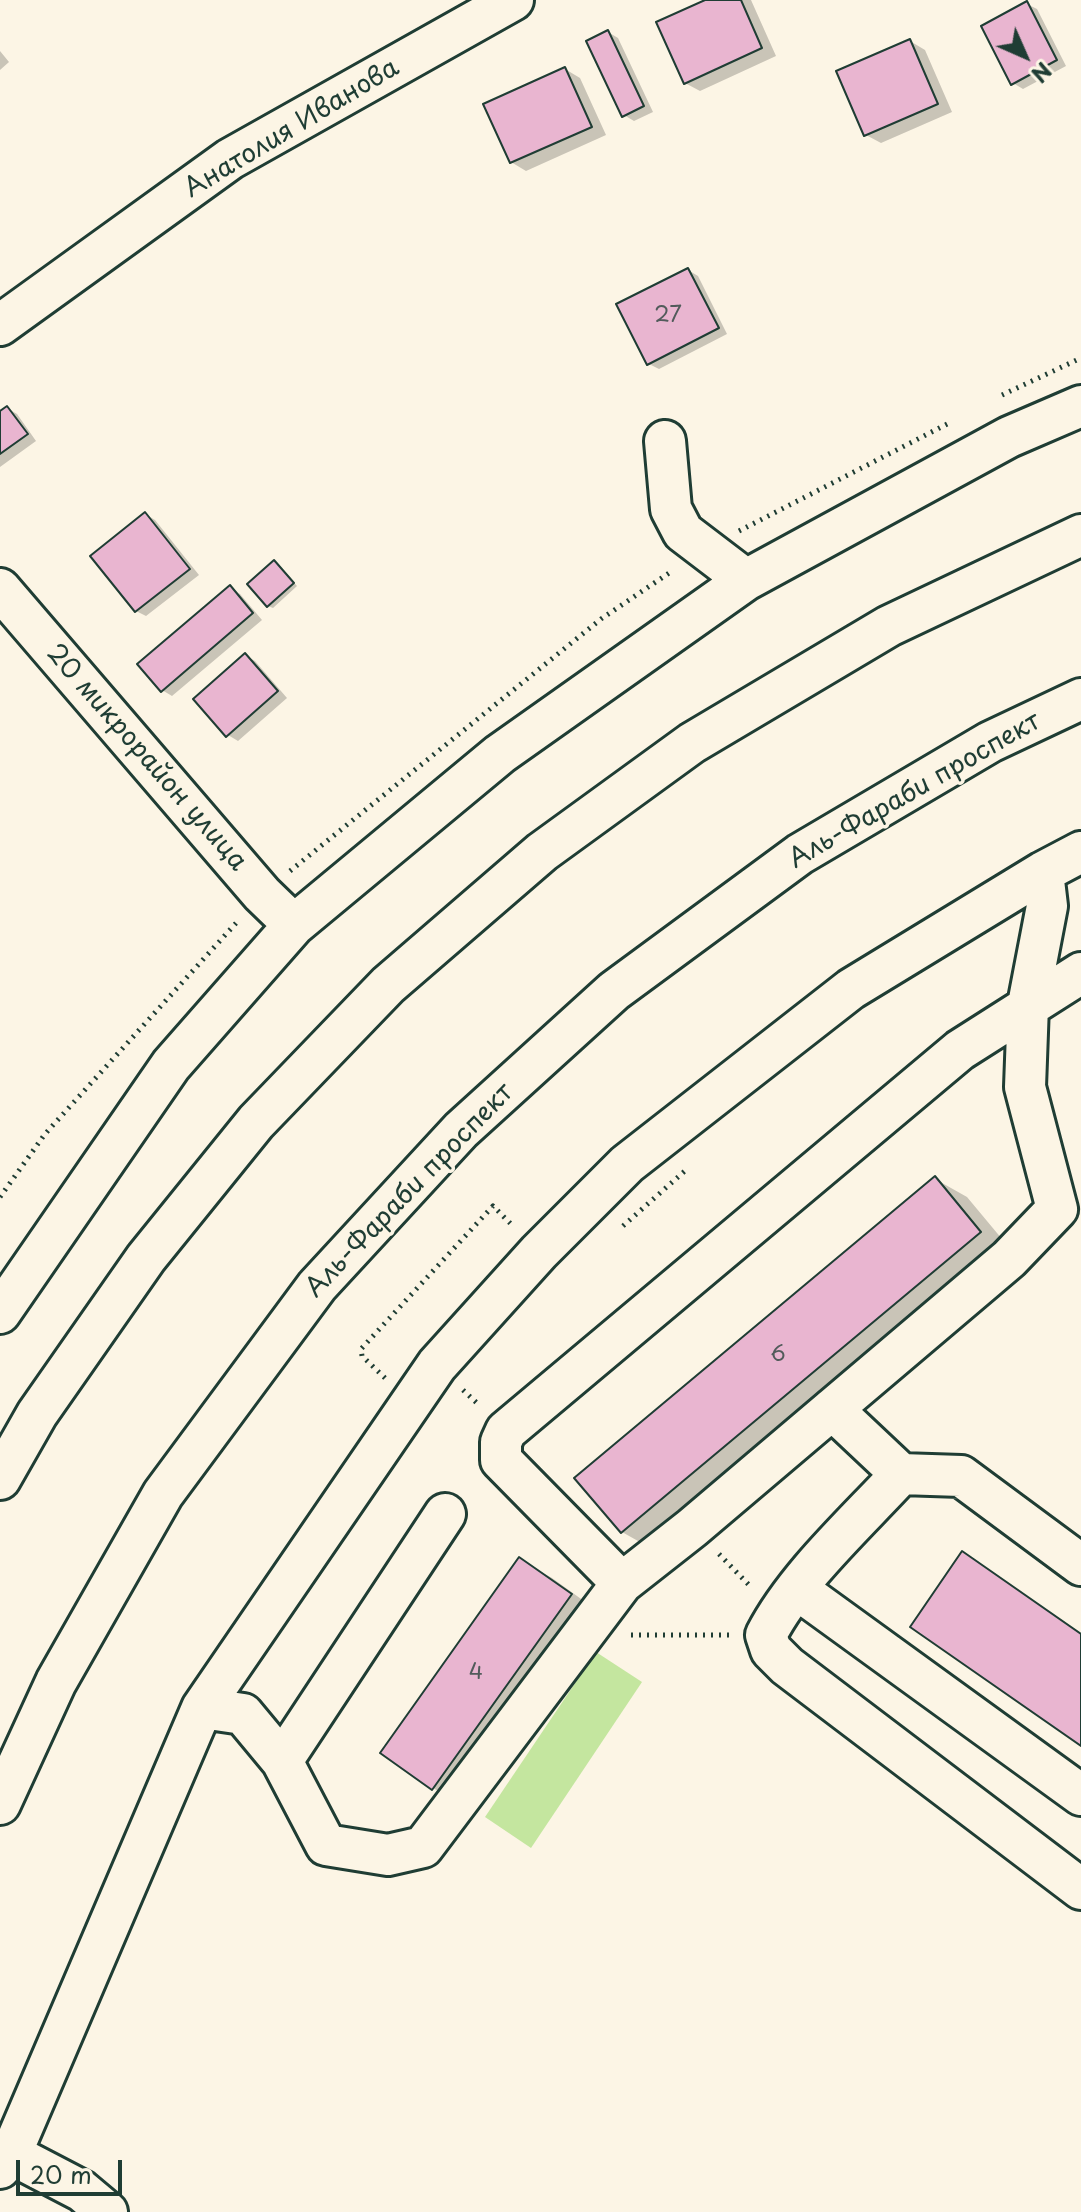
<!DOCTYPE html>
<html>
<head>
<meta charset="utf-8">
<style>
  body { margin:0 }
  #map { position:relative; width:1081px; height:2212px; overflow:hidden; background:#fcf5e5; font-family:"Playpen Sans",sans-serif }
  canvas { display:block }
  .north { position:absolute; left:985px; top:16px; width:80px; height:80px; -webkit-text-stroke:6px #fcf5e5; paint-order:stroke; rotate:135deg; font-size:22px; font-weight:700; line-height:32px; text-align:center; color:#1f3d34 }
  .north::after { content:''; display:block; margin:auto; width:28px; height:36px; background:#1f3d34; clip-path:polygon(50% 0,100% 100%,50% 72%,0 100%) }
  .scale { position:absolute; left:16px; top:2160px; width:106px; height:36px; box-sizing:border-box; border:4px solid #1f3d34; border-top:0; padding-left:10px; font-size:24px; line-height:28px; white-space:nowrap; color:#1f3d34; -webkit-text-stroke:6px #fcf5e5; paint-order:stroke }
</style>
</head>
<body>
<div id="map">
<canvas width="1081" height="2212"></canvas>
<div class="north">N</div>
<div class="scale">20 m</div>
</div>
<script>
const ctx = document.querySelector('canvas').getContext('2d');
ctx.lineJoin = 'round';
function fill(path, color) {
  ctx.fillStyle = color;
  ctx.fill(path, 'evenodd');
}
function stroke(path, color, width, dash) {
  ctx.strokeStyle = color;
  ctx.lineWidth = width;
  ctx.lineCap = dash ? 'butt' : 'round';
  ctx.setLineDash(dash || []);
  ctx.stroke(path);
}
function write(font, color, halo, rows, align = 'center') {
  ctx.font = font + ' "Playpen Sans",sans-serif';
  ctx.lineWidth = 7;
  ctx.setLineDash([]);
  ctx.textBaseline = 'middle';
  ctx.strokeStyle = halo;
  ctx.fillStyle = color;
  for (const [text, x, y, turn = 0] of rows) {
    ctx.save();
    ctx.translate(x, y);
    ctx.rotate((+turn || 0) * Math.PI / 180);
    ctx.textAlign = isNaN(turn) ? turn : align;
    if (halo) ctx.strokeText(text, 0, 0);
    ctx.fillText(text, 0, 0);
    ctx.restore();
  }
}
fill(new Path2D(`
  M596,1652L642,1682L531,1848L485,1817Z`), '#c4e69f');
fill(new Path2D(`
  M710,0H751L776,56L700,91L685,83Z
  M1027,4L1037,9L1066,66L1023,89L1013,83Z
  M608,32L618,38L653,112L634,121L624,115Z
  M910,41L925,50L952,112L881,143L866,135Z
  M0,51L9,62L0,70Z
  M565,69L580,78L606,135L526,171L511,162Z
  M688,270L698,276L727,334L659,369L649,364Z
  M7,408L17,414L36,441L0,467V414Z
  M145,514L155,520L199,575L146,616L136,611Z
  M278,565L297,586L273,608L268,606Z
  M230,588L240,594L262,620L172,696L162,690Z
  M245,655L255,661L287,698L238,741L228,735Z
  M935,1179L967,1197L1012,1251L654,1550L622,1532Z
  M963,1553L1081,1633V1743Z
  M520,1560L552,1578L602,1614L465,1807L433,1788L383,1752Z`), '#0003');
const building = new Path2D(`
  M705,0H741L762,48L684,84L656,22Z
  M1027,1L1057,60L1011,85L981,26Z
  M608,30L644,106L622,117L586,41Z
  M910,39L938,104L864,136L836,71Z
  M565,67L592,127L510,163L483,104Z
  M688,268L719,328L647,365L616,304Z
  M7,406L28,434L0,454V411Z
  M145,512L190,569L135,612L90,556Z
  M274,560L294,583L267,607L247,584Z
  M230,585L253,613L161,692L137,664Z
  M245,653L278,691L226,737L193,699Z
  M935,1176L981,1232L621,1533L574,1478Z
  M962,1551L1081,1634V1746L910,1627Z
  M519,1557L572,1594L432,1790L380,1753Z`);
fill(building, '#e9b5d0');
stroke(building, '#1f3d34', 2);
const minor = new Path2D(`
  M0,325L230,159L513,0
  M665,441L671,509L683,532L746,580
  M0,589L262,894L294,925
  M0,1313L171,1065L294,925L500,754L746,580L1009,437L1081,406
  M832,1409L901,1474
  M0,1479L37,1414L146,1258L256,1122L388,985L542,852L692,743L889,626L1081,535
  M1081,1565L961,1476L901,1474C856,1523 796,1577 766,1635L771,1650L787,1666L1081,1889
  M622,1583L501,1460V1442L506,1431L960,1050L1081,973
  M797,1589L1081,1795
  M202,1708L243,1714L282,1761L326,1845L388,1855L423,1847L622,1583L692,1528L1009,1259L1057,1209L1025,1087L1028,1005L1047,906L1043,872
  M282,1761L445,1514
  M0,1804L56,1682L163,1494L317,1286L461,1130L614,991L800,854L990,742L1081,699
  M11,2154L82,2191L107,2212
  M0,2168L11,2154L202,1708L437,1365L539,1252L627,1164L851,989L1043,872L1081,852`);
stroke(minor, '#1f3d34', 46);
stroke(new Path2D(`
  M1002,395L1081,358
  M739,531L951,422
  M290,871L601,619L672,571
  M0,1197L45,1134L237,922
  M623,1226L687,1169
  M385,1378L362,1356L361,1349L493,1206L513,1226
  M463,1390L479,1405
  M719,1554L751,1587
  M631,1635H729`), '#1f3d34', 5, [2, 6]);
stroke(minor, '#fcf5e5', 40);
write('22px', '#525b5b', null, [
  ["27",668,316],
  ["6",778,1355],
  ["4",476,1673]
]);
write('26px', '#1f3d34', '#fcf5e5', [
  ["Анатолия Иванова",292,129,-31],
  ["20 микрорайон улица",146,758,49],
  ["Аль-Фараби проспект",915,791,-30],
  ["Аль-Фараби проспект",410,1191,-46]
]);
</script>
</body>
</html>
